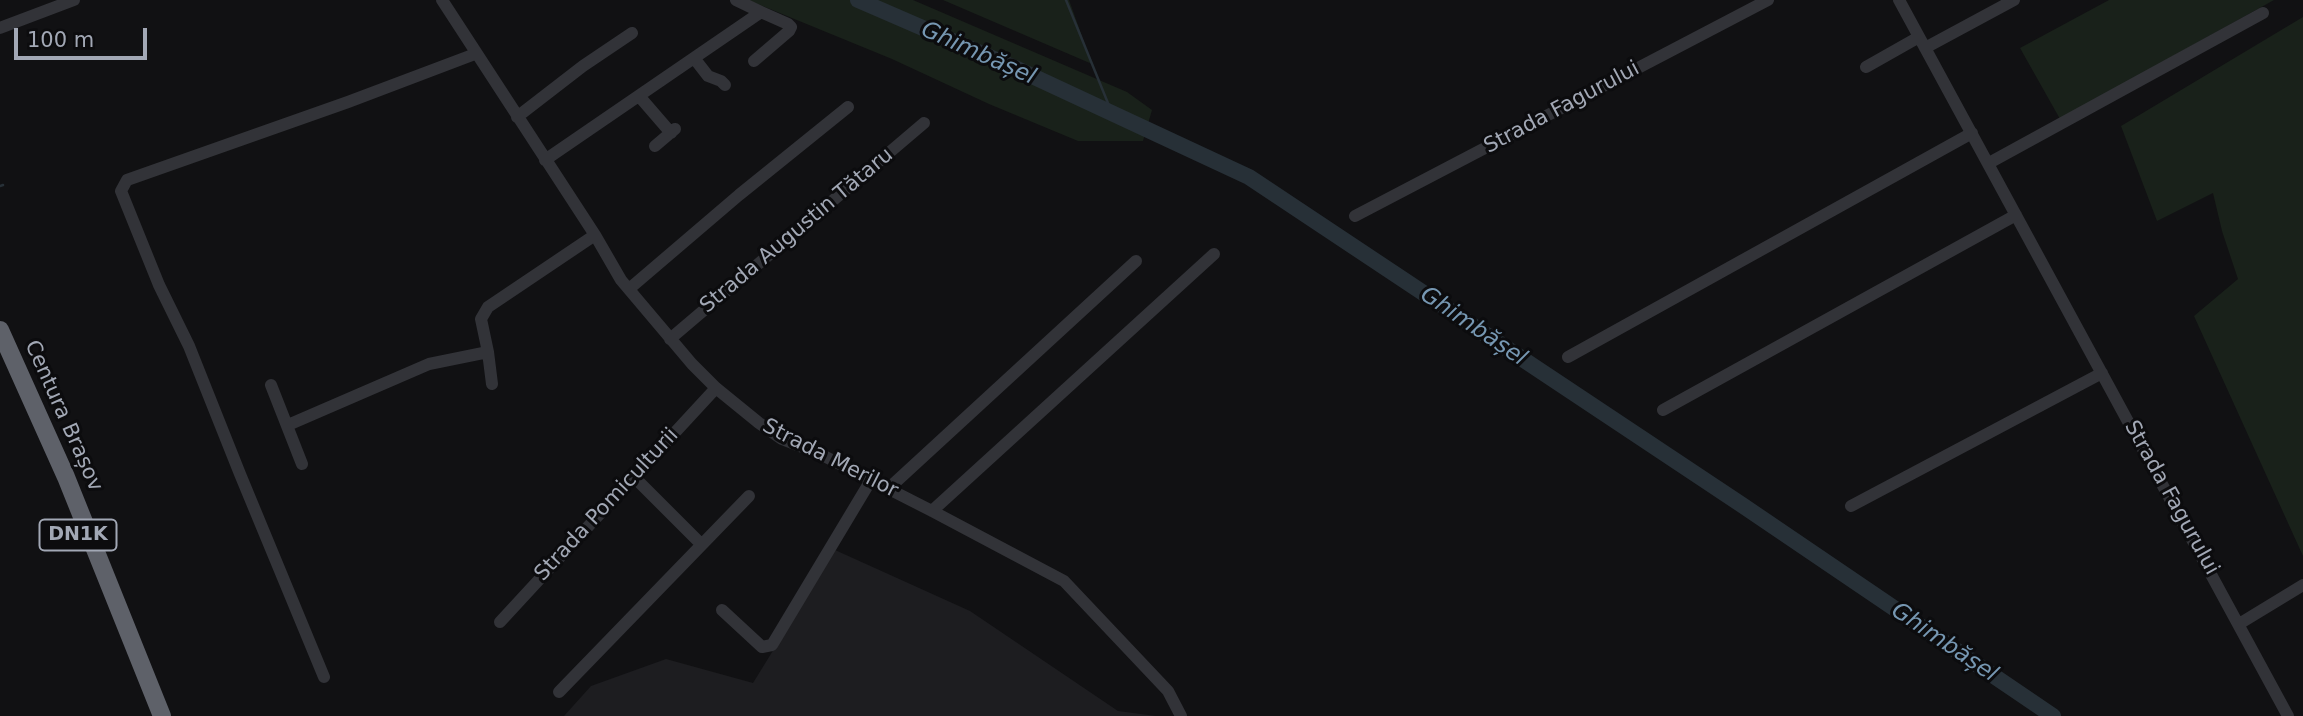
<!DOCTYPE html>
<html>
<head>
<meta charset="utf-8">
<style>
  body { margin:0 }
  #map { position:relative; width:2303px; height:716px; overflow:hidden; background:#111113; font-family:"DejaVu Sans",sans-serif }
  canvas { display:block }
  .scale { position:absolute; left:14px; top:28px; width:133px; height:32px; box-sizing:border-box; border:4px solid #a2a8b5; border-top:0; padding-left:9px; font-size:21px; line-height:24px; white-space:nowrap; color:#a2a8b5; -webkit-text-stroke:5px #0c0c0e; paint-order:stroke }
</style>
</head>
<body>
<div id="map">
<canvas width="2303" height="716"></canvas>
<div class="scale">100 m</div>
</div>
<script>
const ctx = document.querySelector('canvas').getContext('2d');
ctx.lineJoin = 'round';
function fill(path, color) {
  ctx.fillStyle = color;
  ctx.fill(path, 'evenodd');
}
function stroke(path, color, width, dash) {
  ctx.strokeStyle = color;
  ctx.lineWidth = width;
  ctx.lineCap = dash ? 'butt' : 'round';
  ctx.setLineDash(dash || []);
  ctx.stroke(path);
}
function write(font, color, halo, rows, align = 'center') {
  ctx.font = font + ' "DejaVu Sans",sans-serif';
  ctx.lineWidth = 6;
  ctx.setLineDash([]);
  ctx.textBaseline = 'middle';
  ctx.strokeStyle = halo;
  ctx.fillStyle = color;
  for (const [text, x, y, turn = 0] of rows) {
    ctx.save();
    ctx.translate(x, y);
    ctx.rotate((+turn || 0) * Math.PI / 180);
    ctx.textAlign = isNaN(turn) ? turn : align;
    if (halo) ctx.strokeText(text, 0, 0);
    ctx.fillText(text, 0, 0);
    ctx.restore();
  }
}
fill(new Path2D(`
  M835,550L970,611L1118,711L1156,716H564L591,686L666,659L753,683Z`), '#1d1d20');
fill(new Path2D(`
  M748,0H913L1127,92L1152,110L1143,141H1078L989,104L892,59Z
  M943,0H1069L1092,64L950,3Z
  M2109,0H2274L2060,119L2020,48Z
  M2303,17V556L2194,316L2238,279L2222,231L2213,193L2157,221L2121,126Z`), '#19211a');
stroke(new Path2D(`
  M1066,0L1112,113
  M0,186L3,185`), '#273037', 2.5);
stroke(new Path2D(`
  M858,0L1015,68L1249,177L1742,505L2053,716`), '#273037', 16);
stroke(new Path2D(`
  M442,0L595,235L621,280L692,364L716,388L759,423L782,439L822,455L932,511L1064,581L1168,691L1181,716
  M736,0L761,12
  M1899,0L2288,716
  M0,28L74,0
  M1925,48L2014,0
  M694,58L708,76L721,81L725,85
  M1866,67L1919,37
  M639,96L671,133
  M517,117L583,66L632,33
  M655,146L675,129
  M545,160L761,12L788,24L791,27L789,31L754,61
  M1989,163L2263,13
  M1355,216L1768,0
  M629,289L739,195L848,107
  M670,339L924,123
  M488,352L492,384
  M1568,357L1972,133
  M271,385L302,464
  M1663,410L2016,215
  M288,425L429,364L488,352L481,319L488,307L595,235
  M633,476L701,544
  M888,489L1136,261
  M1851,506L2102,373
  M932,511L1214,254
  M722,610L762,647L772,645L871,480
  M500,622L716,388
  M2239,624L2303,585
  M324,677L240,474L189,346L159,285L121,191L127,180L348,102L475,54
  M559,692L749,496`), '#323338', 12);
stroke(new Path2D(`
  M0,330L66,477L162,716`), '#5e6169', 18);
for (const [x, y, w] of [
  [78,535,77]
]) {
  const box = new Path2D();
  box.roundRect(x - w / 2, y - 15.5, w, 31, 5);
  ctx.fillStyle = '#0c0c0e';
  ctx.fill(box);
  stroke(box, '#a2a8b5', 2);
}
write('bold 19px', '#a2a8b5', null, [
  ["DN1K",78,535]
]);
write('21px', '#a2a8b5', '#0c0c0e', [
  ["Strada Fagurului",1562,108,-28],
  ["Strada Augustin Tătaru",797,231,-40],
  ["Centura Brașov",63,416,66],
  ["Strada Merilor",830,459,27],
  ["Strada Fagurului",2171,498,61],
  ["Strada Pomiculturii",607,505,-47]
]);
write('italic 23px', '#7697b2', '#0c0c0e', [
  ["Ghimbășel",978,54,24],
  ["Ghimbășel",1473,327,34],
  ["Ghimbășel",1944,643,34]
]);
</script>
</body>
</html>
